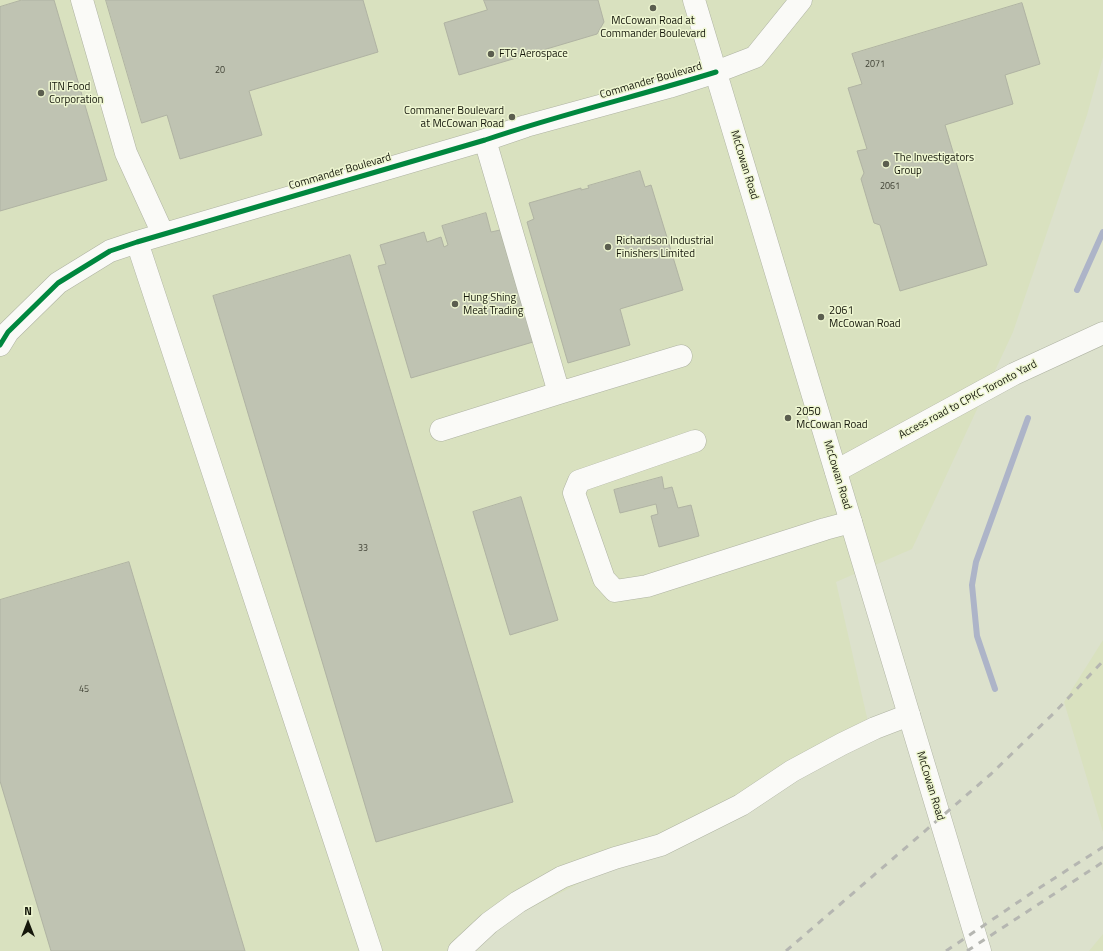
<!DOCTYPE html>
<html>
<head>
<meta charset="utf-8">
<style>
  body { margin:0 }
  #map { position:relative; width:1103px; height:951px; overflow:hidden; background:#dce1cc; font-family:"Titillium Web",sans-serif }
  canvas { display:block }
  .north { position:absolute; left:8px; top:903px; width:40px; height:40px; -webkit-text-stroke:3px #eef6d1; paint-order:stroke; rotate:0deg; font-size:11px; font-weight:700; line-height:16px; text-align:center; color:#15170b }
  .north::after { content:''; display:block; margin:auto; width:14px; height:18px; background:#15170b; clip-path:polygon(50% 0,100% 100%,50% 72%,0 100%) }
</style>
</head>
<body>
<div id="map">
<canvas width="1103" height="951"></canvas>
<div class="north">N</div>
</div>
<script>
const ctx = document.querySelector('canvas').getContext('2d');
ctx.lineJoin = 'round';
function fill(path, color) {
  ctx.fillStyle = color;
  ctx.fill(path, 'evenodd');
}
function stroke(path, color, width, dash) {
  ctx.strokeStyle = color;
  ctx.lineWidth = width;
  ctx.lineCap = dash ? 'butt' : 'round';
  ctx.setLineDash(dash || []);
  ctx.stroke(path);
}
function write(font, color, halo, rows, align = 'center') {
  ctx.font = font + ' "Titillium Web",sans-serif';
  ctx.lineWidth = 3;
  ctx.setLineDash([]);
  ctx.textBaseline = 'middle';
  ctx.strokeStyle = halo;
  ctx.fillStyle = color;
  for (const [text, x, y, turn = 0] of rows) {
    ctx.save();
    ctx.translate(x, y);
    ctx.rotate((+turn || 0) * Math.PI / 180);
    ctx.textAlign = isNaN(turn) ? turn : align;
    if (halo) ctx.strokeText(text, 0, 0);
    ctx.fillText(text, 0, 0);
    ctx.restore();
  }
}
fill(new Path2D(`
  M0,0H1103V57L1087,115L1013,332L912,549L836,582L871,735L446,951H0Z
  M1103,640V832L1064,702Z
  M1103,934V951H1089Z`), '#d9e1bf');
stroke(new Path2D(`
  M1077,290L1103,232
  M995,689L977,636L972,585L976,562L1028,418`), '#adb4c8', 6);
const building = new Path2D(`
  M22,0H54L107,180L0,211V7Z
  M106,0H363L378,52L249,91L262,135L180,159L167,115L142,123Z
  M484,0H598L604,22L597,34L459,75L444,23L487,10Z
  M1022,3L1040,64L1005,75L1013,104L945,125L987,265L900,291L880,225L874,223L861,179L864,173L857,151L867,149L848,88L862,84L852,54Z
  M640,171L645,187L651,185L683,290L620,309L630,345L568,363L527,222L534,219L529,203L581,188V190L589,188L588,186Z
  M486,213L491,232L500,230L533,342L411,378L378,266L386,264L380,245L424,232L427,242L441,237L444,247L448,245L442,226Z
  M350,255L513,802L376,842L213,296Z
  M662,477L664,489L672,487L678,508L691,505L699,536L659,547L651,516L658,514L656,504L620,513L614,490Z
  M521,497L558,620L510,635L473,512Z
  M129,562L245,951H51L0,781V600Z`);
fill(building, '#bfc3b2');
stroke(building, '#b0b3a3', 1);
const minor = new Path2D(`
  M82,0L126,153L163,234
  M485,140L559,393
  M137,242L371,951
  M0,345L8,332L58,283L110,251L137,242L485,140L526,126L669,87L716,72L755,57L801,0
  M441,430L559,393L681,356
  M695,441L579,481L574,493L604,579L615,591L647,586L825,529L851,522
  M836,471L1014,374L1103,333
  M459,951L489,923L518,902L562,877L615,858L661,845L741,805L792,771L842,744L875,728L909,715`);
const major = new Path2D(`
  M694,0L980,951`);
stroke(minor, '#afb3a3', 23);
stroke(major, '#afb3a3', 23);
stroke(minor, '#fafaf7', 22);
stroke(major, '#fafaf7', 22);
stroke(new Path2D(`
  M786,951L991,774L1055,712L1103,661
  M946,951L1033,892L1103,847
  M967,951L1103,862`), '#b5b6b1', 3, [7, 7]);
stroke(new Path2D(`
  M0,345L8,332L58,283L110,251L137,242L485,140C561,114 639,96 716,72`), '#00873e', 5);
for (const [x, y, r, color] of [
  [653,8,4,"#5b5e4f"],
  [491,54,4,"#5b5e4f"],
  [41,93,4,"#5b5e4f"],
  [512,117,4,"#5b5e4f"],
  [886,164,4,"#5b5e4f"],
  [608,247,4,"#5b5e4f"],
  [455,304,4,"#5b5e4f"],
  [821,317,4,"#5b5e4f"],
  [788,418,4,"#5b5e4f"]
]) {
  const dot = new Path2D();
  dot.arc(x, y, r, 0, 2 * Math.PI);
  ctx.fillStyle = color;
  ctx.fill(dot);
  stroke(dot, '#eef6d1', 1.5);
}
write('9px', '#404235', null, [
  ["2071",875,65],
  ["20",220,71],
  ["2061",890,187],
  ["33",363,549],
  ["45",84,690]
]);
write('11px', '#15170b', '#eef6d1', [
  ["McCowan Road at",653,21,"center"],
  ["Commander Boulevard",653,34,"center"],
  ["FTG Aerospace",499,54],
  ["ITN Food",49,87],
  ["Corporation",49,100],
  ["Commaner Boulevard",504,111,"right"],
  ["at McCowan Road",504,124,"right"],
  ["The Investigators",894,158],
  ["Group",894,171],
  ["Richardson Industrial",616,241],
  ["Finishers Limited",616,254],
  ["Hung Shing",463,298],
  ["Meat Trading",463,311],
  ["2061",829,311],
  ["McCowan Road",829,324],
  ["2050",796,412],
  ["McCowan Road",796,425]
], 'left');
write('11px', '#15170b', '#eef6d1', [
  ["Commander Boulevard",651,81,-16],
  ["McCowan Road",744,165,73],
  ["Commander Boulevard",340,172,-16],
  ["Access road to CPKC Toronto Yard",968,400,-28],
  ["McCowan Road",837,475,73],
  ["McCowan Road",930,786,73]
]);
</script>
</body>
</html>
